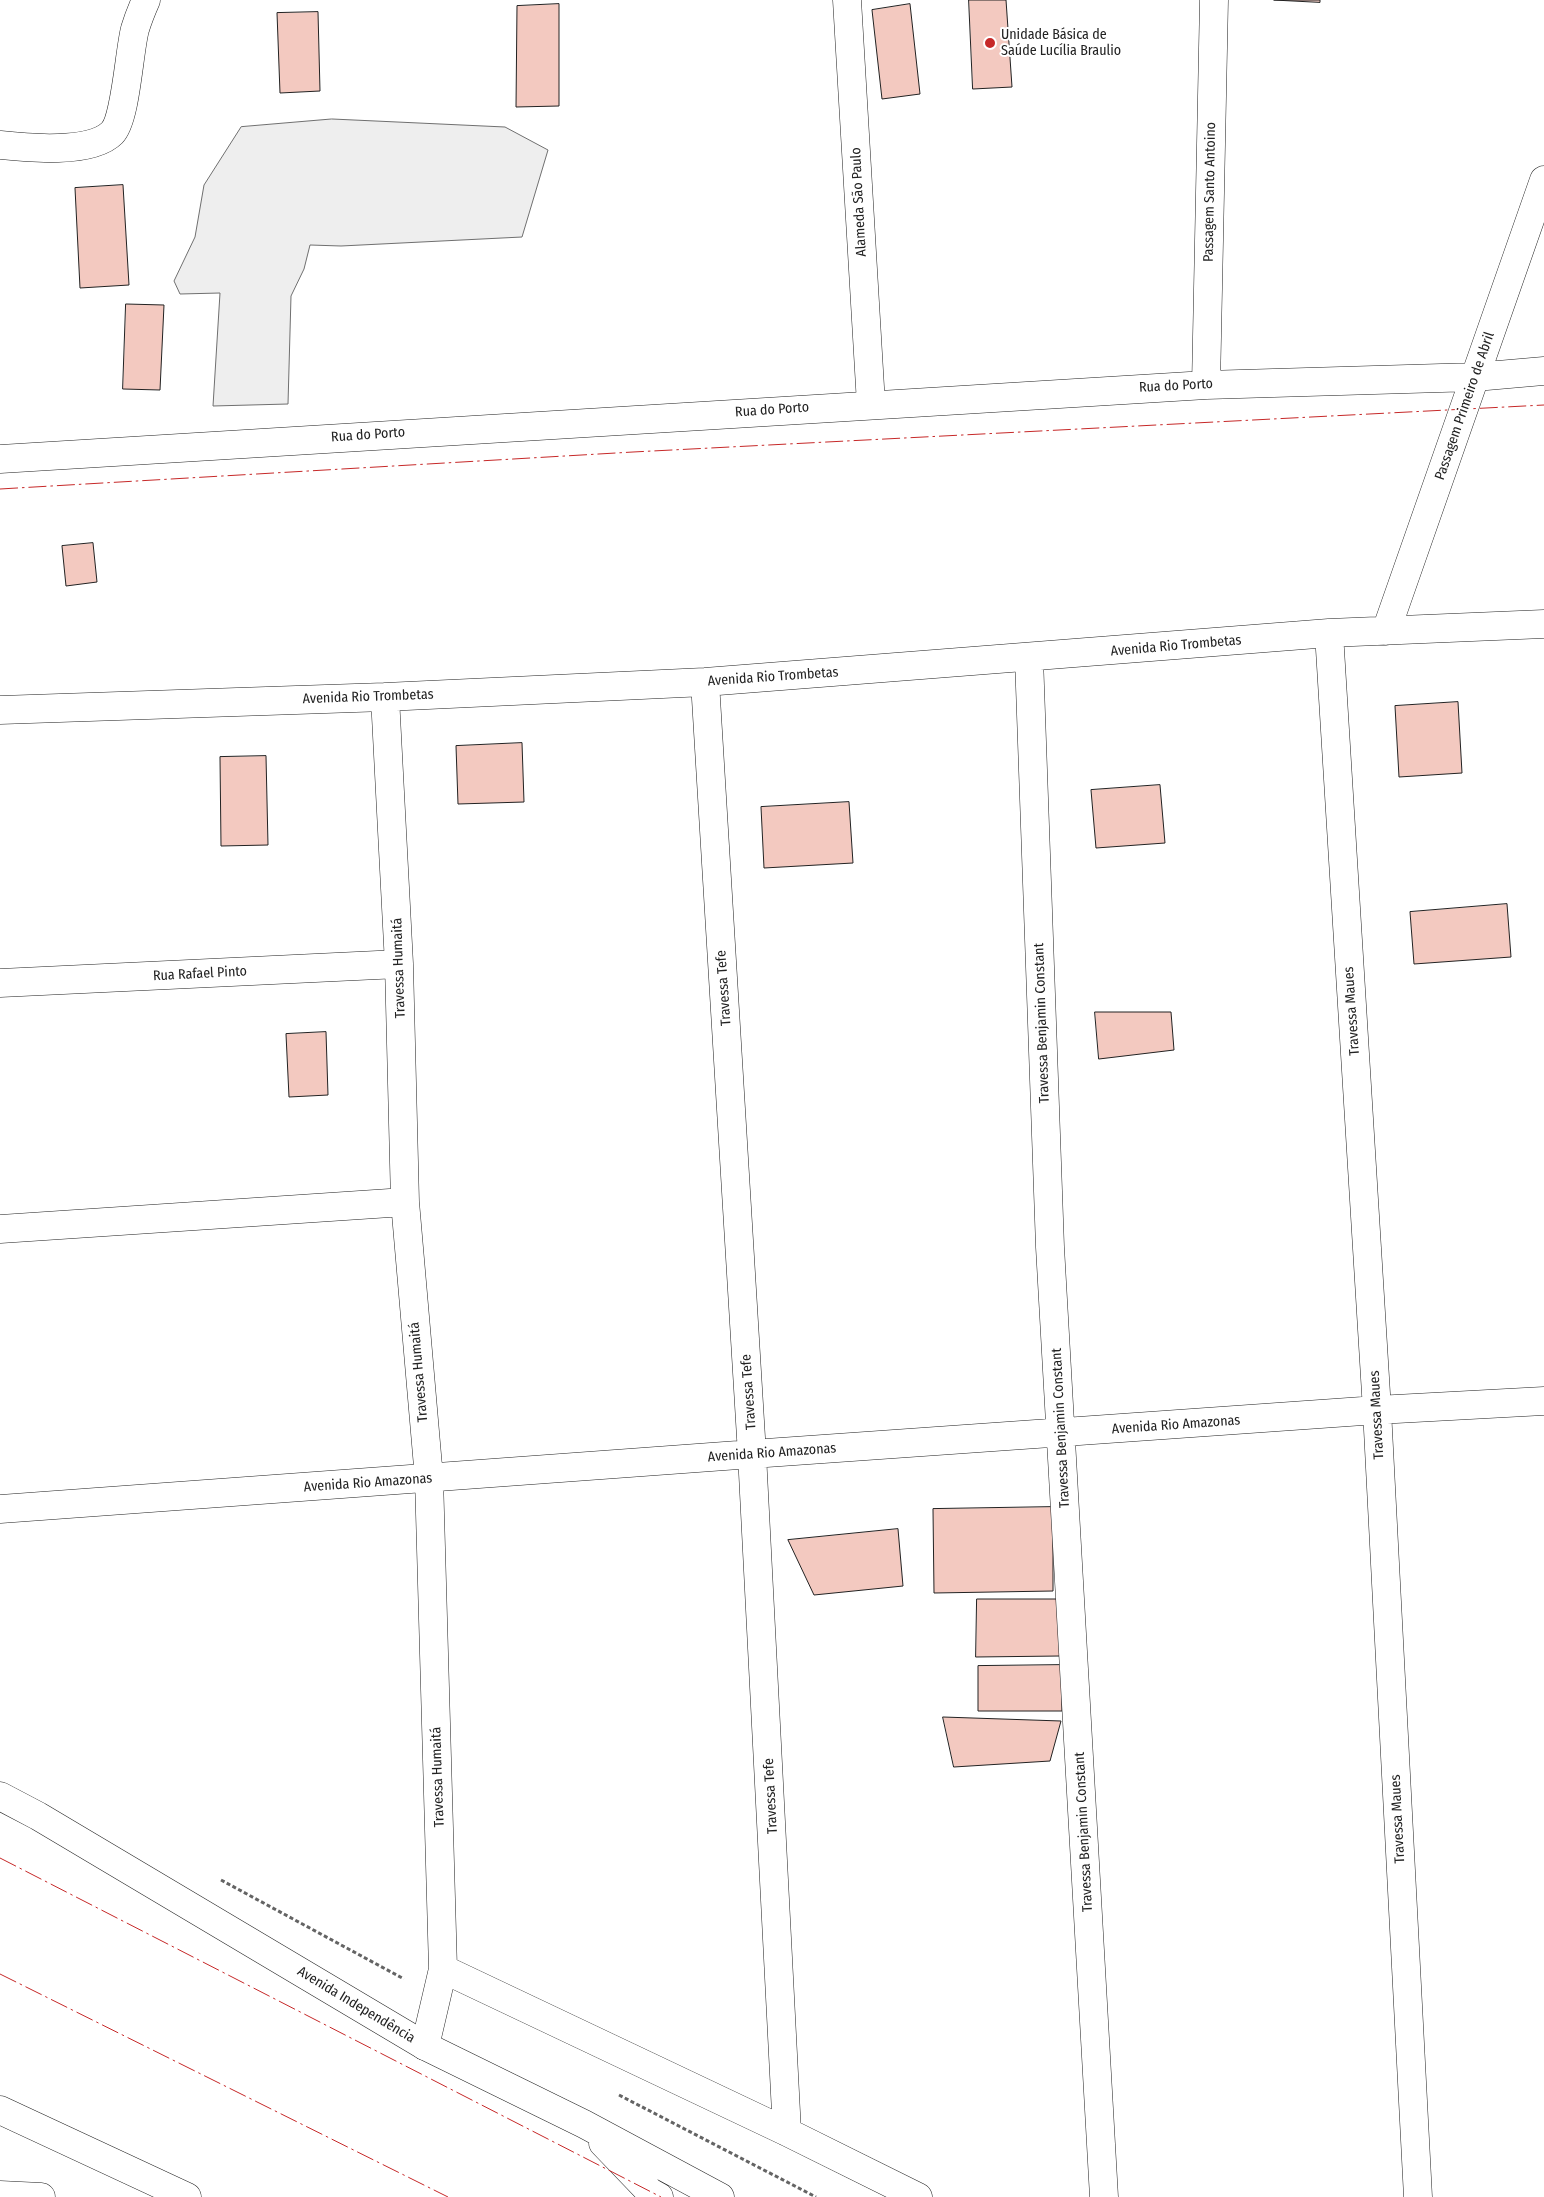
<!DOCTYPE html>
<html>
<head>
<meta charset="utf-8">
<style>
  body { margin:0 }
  canvas { display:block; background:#fff }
</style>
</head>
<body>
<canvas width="1544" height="2197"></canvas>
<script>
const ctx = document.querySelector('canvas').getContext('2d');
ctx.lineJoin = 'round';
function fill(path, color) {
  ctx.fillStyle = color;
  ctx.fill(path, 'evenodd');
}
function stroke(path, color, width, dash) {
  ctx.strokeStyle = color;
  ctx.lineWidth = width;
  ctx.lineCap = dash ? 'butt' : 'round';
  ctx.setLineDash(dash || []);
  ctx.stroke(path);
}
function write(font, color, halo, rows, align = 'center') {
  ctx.font = font + ' "Fira Sans Condensed",sans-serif';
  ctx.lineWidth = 4;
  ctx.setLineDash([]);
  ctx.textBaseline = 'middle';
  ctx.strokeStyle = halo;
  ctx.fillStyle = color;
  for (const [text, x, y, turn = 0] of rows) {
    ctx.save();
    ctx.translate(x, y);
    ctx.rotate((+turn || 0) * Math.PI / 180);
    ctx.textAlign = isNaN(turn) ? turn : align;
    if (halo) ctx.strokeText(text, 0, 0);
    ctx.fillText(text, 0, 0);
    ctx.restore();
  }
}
const green = new Path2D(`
  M332,119L505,127L548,150L522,237L341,246L310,245L304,269L291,296L288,404L213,406L220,293L180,294L174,281L195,237L204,185L241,127Z`);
fill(green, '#eee');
stroke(green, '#6f6f6f', 1);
const building = new Path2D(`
  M969,0H1006L1012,87L973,89Z
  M1274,0H1320V2Z
  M559,4V106L516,107L517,6Z
  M910,4L920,94L882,99L872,10Z
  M318,12L320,91L280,93L277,13Z
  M123,185L129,285L80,288L75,188Z
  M126,304L164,305L160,390L123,389Z
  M93,543L97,582L66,586L62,546Z
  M1458,702L1462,773L1399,777L1395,706Z
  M522,743L524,802L458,804L456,746Z
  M266,756L268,845L221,846L220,757Z
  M1160,785L1165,843L1096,848L1091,790Z
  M849,802L853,863L764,868L761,807Z
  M1507,904L1511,957L1414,964L1410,912Z
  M1095,1012H1171L1174,1050L1099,1059Z
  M326,1032L328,1095L289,1097L286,1034Z
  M1053,1507V1591L934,1593L933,1509Z
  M898,1529L903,1586L814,1595L788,1540Z
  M977,1599H1060V1656L976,1657Z
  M1062,1665V1711H978V1666Z
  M943,1717L1061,1721L1050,1761L954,1767Z`);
fill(building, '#f3c9c0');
stroke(building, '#222', 1);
const minor = new Path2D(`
  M847,0L871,404
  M0,145C27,148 91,154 112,133C126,119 129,51 135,29C138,19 142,9 146,0
  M1206,385L1214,0
  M0,459L1206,385L1475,377L1544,371
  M1386,631L1544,180
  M1329,633L1377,1410L1418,2197
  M1029,658L1050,1247L1104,2197
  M705,682L752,1454L787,2132
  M385,697L399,964L405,1202L429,1478L443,1969L425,2046
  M0,710L385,697L705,682L1329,633L1544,624
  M0,983L399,964
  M0,1229L405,1202
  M0,1509L752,1454L1377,1410L1544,1401
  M443,1969L787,2132L918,2197`);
const tertiary = new Path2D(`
  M0,2195L41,2197`);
const primary = new Path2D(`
  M0,1796L38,1816L425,2046L584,2124L720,2197
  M0,2110L187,2197
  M603,2143L650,2192L659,2197`);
stroke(minor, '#222', 29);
stroke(tertiary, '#222', 29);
stroke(primary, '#222', 29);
stroke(new Path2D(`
  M221,1880L404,1979
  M619,2095L816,2197`), '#646464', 3, [4, 2.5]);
stroke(minor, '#fff', 28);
stroke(tertiary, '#fff', 28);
stroke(primary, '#fff', 28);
stroke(new Path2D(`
  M0,489L633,452L1544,405
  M0,1858L661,2197
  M0,1974L448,2197`), '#c62828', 1, [18, 4, 2.5, 4]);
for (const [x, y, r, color] of [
  [990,43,6,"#c62828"]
]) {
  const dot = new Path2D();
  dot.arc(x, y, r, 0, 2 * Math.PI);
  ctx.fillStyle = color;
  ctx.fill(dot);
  stroke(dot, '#fff', 2);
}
write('14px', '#222', '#fff', [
  ["Unidade Básica de",1001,35],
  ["Saúde Lucília Braulio",1001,51]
], 'left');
write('14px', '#222', '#fff', [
  ["Passagem Santo Antoino",1210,192,-89],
  ["Alameda São Paulo",859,202,-93],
  ["Rua do Porto",1176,386,-3],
  ["Passagem Primeiro de Abril",1465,406,-71],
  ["Rua do Porto",772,410,-4],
  ["Rua do Porto",368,435,-4],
  ["Avenida Rio Trombetas",1176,646,-5],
  ["Avenida Rio Trombetas",773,677,-4],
  ["Avenida Rio Trombetas",368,697,-2],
  ["Travessa Humaitá",399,968,-92],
  ["Rua Rafael Pinto",200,974,-3],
  ["Travessa Tefe",724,988,-94],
  ["Travessa Maues",1352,1011,-94],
  ["Travessa Benjamin Constant",1042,1023,-92],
  ["Travessa Humaitá",419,1372,-95],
  ["Travessa Tefe",749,1392,-94],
  ["Travessa Maues",1377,1415,-93],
  ["Avenida Rio Amazonas",1176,1425,-4],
  ["Travessa Benjamin Constant",1061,1428,-93],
  ["Avenida Rio Amazonas",772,1453,-4],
  ["Avenida Rio Amazonas",368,1483,-4],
  ["Travessa Humaitá",438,1777,-92],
  ["Travessa Tefe",771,1796,-93],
  ["Travessa Maues",1398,1819,-93],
  ["Travessa Benjamin Constant",1084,1832,-93],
  ["Avenida Independência",356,2005,31]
]);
</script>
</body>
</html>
